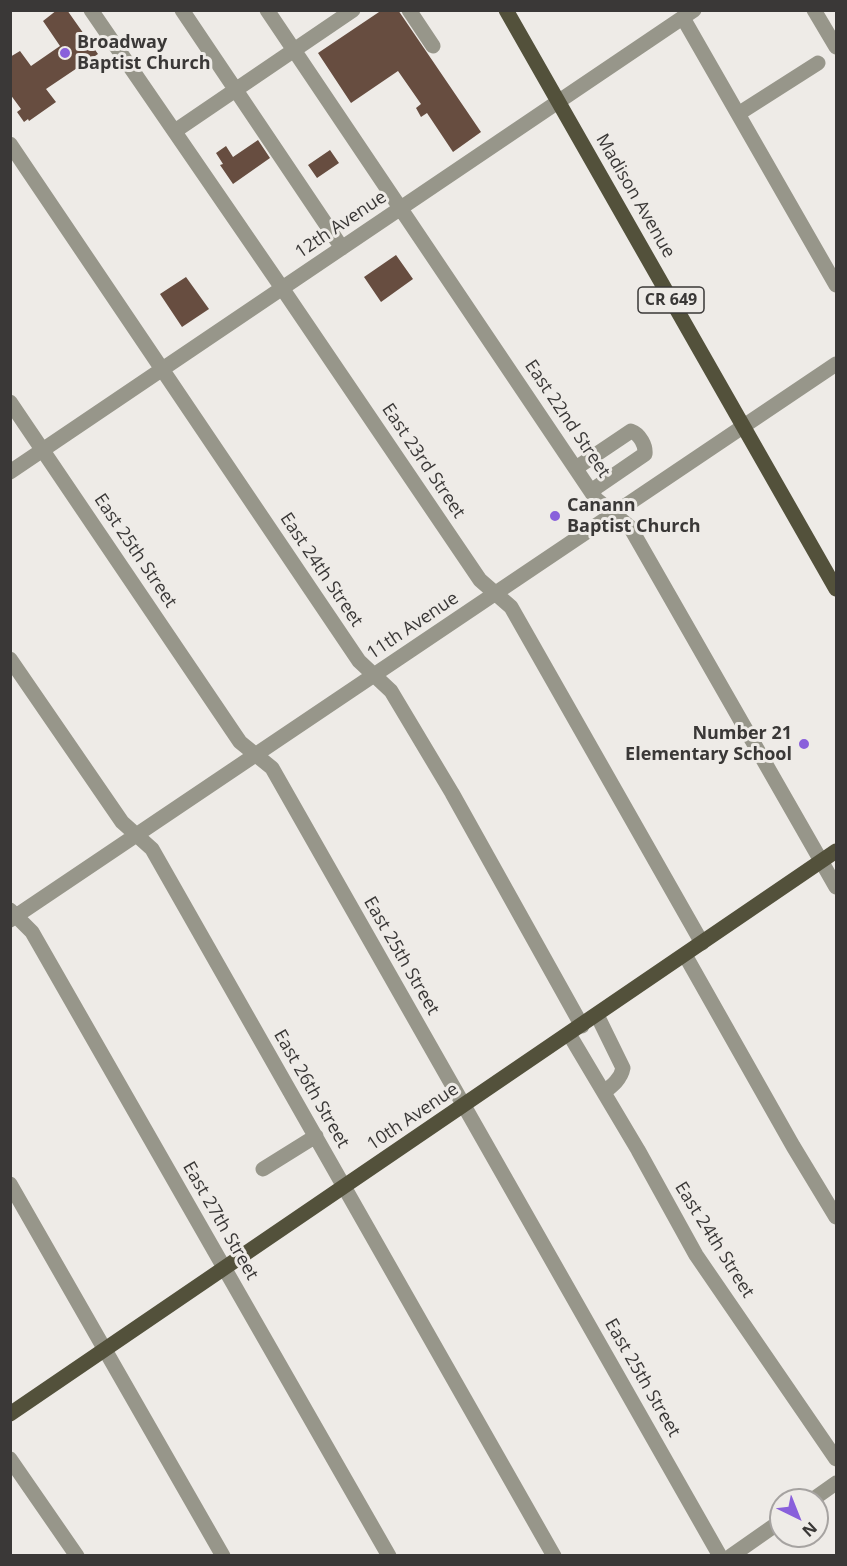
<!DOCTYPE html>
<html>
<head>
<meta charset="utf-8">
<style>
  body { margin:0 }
  #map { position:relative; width:847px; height:1566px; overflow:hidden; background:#eeebe7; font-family:"Open Sans",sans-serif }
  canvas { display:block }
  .frame { position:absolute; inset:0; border:12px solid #3a3837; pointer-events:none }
  .north { position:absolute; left:769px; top:1488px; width:60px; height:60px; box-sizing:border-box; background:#eeebe7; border:2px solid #a6a3a1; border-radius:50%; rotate:137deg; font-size:16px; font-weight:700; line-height:24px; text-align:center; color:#3a3837 }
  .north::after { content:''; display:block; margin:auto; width:21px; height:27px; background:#8960db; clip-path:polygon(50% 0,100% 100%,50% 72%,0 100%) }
</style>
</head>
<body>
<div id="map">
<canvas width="847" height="1566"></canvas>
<div class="frame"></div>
<div class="north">N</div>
</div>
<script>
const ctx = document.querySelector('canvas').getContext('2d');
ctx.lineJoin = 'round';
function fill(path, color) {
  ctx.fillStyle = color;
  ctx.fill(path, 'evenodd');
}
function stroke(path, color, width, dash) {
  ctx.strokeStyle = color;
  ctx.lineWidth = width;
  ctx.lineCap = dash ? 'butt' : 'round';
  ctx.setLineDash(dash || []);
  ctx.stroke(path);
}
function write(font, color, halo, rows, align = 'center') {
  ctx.font = font + ' "Open Sans",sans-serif';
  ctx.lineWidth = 6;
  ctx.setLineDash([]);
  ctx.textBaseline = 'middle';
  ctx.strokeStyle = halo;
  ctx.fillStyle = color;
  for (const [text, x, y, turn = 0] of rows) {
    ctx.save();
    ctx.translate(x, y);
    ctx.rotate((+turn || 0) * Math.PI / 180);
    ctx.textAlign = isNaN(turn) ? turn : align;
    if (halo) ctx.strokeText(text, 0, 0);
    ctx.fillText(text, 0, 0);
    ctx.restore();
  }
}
fill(new Path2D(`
  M57,10H67L98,54L46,89L56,102L29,121L28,119L24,122L17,112L21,109L10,94V57L20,51L31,66L60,46L43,21Z
  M382,10H398L481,132L453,152L427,113L421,117L416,108L421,104L398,71L351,103L318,53Z
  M258,140L270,158L233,184L220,165L223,164L216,153L226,146L233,157Z
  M330,150L339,163L317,178L308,165Z
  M396,255L413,279L381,302L364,277Z
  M186,277L209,309L182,327L160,294Z`), '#674d40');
stroke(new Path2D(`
  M91,10L282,288L480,580L511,607L702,943
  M182,10L342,248
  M267,10L596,499L630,527L836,887
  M409,10L433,46
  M814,10L836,47
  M683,18L836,285
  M738,114L818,63
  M175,131L353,10
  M10,144L359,661L391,691L452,793L582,1026
  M10,402L240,742L272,768L720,1556
  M576,468L631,431C640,434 646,446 645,454L591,491
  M10,472L694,10
  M10,659L122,822L152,849L554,1556
  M10,910L32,932L389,1556
  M10,920L836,364
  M685,955L793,1146L836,1217
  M597,1015L623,1068C621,1079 612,1086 604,1092
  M569,1034L638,1150L696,1255L836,1459
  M263,1169L316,1136
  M10,1184L223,1556
  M10,1459L77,1556
  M812,1500L836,1483
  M731,1556L781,1521`), '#97968a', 15);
stroke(new Path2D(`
  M506,10L836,589
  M10,1414L836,851`), '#53513b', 15);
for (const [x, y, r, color] of [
  [65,53,6,"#8960db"],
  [555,516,6,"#8960db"],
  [804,744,6,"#8960db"]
]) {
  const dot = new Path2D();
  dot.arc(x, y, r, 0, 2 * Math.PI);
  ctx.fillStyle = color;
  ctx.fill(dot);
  stroke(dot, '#eeebe7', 2);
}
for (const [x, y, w] of [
  [671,300,66]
]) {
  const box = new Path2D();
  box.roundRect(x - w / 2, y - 13, w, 26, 4.5);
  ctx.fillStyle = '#eeebe7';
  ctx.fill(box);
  stroke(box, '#3a3837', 1.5);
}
write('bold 16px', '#3a3837', null, [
  ["CR 649",671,300]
]);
write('bold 18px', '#3a3837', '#eeebe7', [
  ["Broadway",77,43],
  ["Baptist Church",77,64],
  ["Canann",567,506],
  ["Baptist Church",567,527],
  ["Number 21",792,734,"right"],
  ["Elementary School",792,755,"right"]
], 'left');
write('18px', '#3a3837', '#eeebe7', [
  ["Madison Avenue",635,196,60],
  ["12th Avenue",341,225,-34],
  ["East 22nd Street",567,419,56],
  ["East 23rd Street",423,461,56],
  ["East 25th Street",135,551,56],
  ["East 24th Street",321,570,56],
  ["11th Avenue",413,626,-34],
  ["East 25th Street",401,956,60],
  ["East 26th Street",311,1089,60],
  ["10th Avenue",413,1117,-34],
  ["East 27th Street",220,1221,60],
  ["East 24th Street",714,1240,58],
  ["East 25th Street",642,1378,60]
]);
</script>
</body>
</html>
